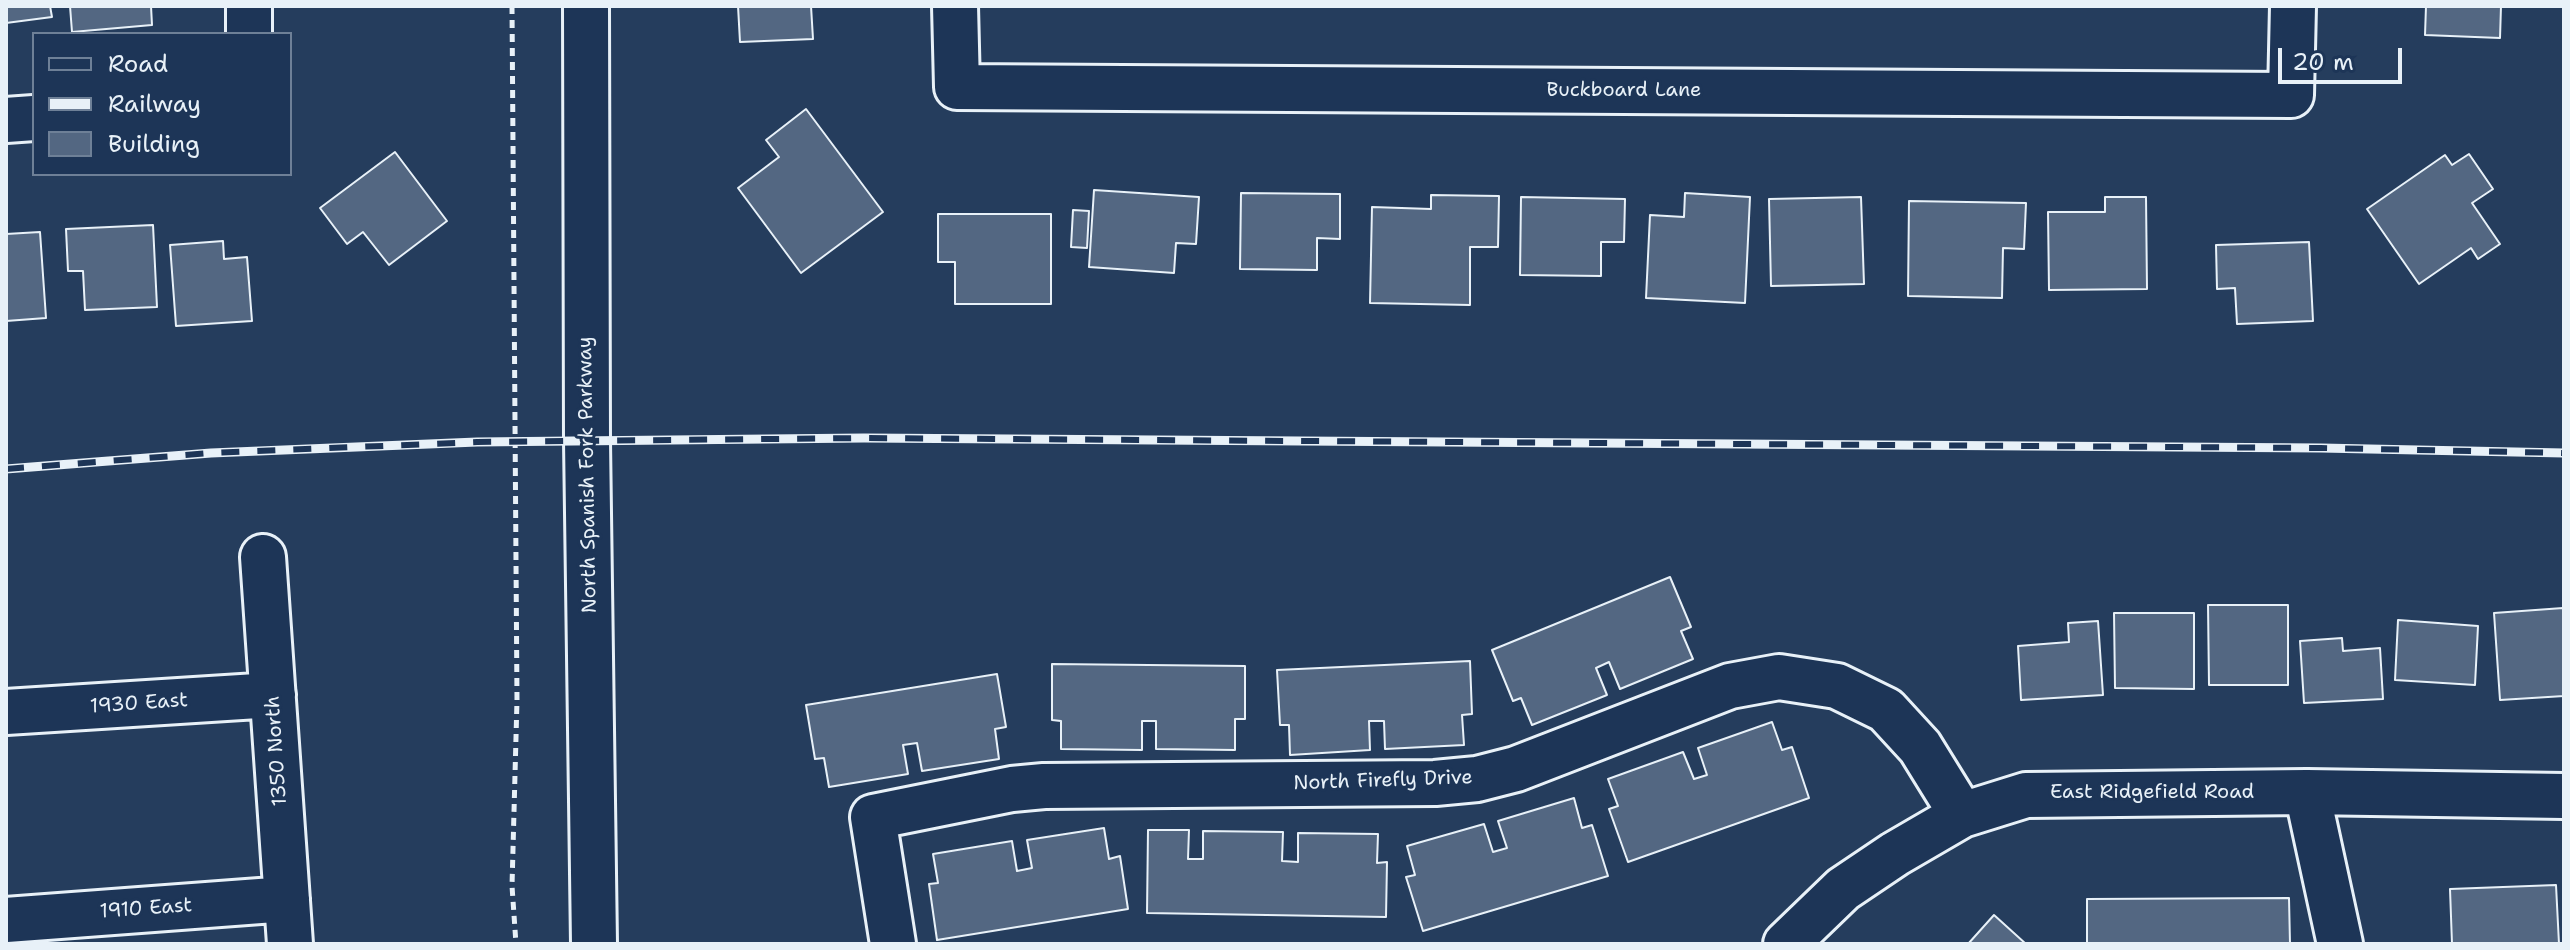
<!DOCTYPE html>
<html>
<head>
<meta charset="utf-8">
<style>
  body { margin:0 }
  #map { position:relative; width:2570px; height:950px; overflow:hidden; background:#253d5d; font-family:"Shantell Sans",sans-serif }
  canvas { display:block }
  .frame { position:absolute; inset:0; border:8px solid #e8f1f8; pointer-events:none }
  .legend { position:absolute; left:32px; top:32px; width:260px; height:144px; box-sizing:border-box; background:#1d3557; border:2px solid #6e8097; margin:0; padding:10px 14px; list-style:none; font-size:24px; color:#e8f1f8 }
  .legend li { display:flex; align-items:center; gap:16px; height:40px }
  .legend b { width:40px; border:2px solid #6e8097 }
  .scale { position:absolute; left:2278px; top:48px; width:124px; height:36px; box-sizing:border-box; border:4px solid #e8f1f8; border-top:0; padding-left:10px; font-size:24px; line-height:28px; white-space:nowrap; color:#e8f1f8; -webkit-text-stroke:6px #1d3557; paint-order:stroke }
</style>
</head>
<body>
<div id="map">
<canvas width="2570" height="950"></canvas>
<div class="frame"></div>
<ul class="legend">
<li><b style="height:10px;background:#1d3557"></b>Road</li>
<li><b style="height:10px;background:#e8f1f8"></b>Railway</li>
<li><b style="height:22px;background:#536782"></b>Building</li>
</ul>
<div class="scale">20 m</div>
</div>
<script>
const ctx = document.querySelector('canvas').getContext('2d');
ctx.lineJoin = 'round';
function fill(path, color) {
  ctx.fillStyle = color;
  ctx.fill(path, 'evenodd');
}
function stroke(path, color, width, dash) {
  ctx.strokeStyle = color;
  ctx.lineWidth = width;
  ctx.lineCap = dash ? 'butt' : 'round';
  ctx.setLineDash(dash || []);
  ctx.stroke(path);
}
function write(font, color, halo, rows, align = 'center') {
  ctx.font = font + ' "Shantell Sans",sans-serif';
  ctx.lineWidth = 6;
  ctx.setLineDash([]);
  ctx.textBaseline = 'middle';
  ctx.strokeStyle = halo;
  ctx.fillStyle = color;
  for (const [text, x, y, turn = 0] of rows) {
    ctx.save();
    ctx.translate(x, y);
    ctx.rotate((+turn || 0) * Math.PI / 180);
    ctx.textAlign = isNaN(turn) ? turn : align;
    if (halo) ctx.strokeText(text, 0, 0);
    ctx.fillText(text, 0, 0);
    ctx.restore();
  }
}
const building = new Path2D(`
  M6,6H50L52,17L6,23Z
  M70,6H151L152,25L72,32Z
  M738,6H811L813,39L740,42Z
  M2426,6H2501L2500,38L2425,35Z
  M806,109L883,212L801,273L738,188L779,157L766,140Z
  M395,152L447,221L389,265L363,232L347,244L320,208Z
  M2469,154L2493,189L2472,203L2500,244L2478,259L2471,248L2419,284L2367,209L2445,155L2452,165Z
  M1094,190L1199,197L1196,244L1176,243L1174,273L1089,267Z
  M1241,193L1340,194V239L1317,238V270L1240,269Z
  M1685,193L1750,197L1745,303L1646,298L1650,215L1684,217Z
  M1431,195L1499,196L1498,247H1470V305L1370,303L1372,207L1431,209Z
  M1521,197L1625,199L1624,242H1601V276L1520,275Z
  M1861,197L1864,284L1771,286L1769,199Z
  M2105,197H2146L2147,289L2049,290L2048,212H2105Z
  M1909,201L2026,203L2024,249L2003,248L2002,298L1908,296Z
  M1073,210L1089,211L1087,248L1071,247Z
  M938,214H1051V304H955V262H938Z
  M153,225L157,307L85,310L83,271H68L66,229Z
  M40,232L46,318L6,321V234Z
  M223,241L224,259L247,257L252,321L176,326L170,245Z
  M2309,242L2313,321L2237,324L2235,288L2217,289L2216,245Z
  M1670,577L1691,627L1681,631L1693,659L1620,689L1609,662L1596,668L1607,695L1532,725L1521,698L1513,701L1492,650Z
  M2208,605H2288V685H2209Z
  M2563,608L2564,696L2500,700L2494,613Z
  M2114,613H2194V689L2115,688Z
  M2398,620L2478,626L2475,685L2395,680Z
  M2098,621L2103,695L2021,700L2018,646L2069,642L2068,623Z
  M2342,638L2343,651L2380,648L2383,699L2304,703L2300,641Z
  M1470,661L1472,714L1462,715L1464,745L1385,749L1384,721H1369L1370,750L1290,755L1289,725H1280L1277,670Z
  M1052,664L1245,666V719H1235V750L1156,749V721H1142V750L1061,749V721L1052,720Z
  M997,674L1006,727L995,729L999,759L922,771L917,743L903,745L908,774L829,787L824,758L815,759L806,705Z
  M1772,722L1782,750L1792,747L1809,798L1628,862L1609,809L1618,806L1608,779L1683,752L1694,779L1707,775L1698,748Z
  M1574,798L1582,828L1592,825L1608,876L1423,931L1406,877L1415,875L1407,846L1484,824L1493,852L1507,848L1498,821Z
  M1104,828L1109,859L1120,856L1128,909L937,940L929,884L938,883L933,854L1012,841L1017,871L1032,868L1027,840Z
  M1148,830H1189L1188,859H1203V831L1283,832L1282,861L1298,862V833L1378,834L1377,863L1387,862L1386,917L1147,913Z
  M2556,885L2559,944H2452L2450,889Z
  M2289,898L2290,944H2087V899Z
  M1994,915L2026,944H1968Z`);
fill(building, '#536782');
stroke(building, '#e8f1f8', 2);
const minor = new Path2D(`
  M249,6V34
  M586,6L587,441L594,944
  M955,6L957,87L2291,95L2293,6
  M6,120L34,118
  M263,557L290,944
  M6,712L273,695
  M2307,792L2340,944
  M6,920L287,899
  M893,944L873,817L1012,789L1044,786L1435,783L1477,779L1516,769L1730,686L1779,677L1837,686L1886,710L1920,747L1962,815
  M1786,944L1843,889L1895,854L1962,815L2026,795L2307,792L2564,796`);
stroke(minor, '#e8f1f8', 50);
stroke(new Path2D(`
  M512,6L517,700L512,886L516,944`), '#e8f1f8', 5, [8, 6]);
stroke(minor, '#1d3557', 44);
const rail = new Path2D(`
  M6,469L211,453L477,442L864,438L2321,448L2564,453`);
stroke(rail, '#e8f1f8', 9);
stroke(rail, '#1d3557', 6, [18]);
write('20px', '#e8f1f8', '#1d3557', [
  ["Buckboard Lane",1624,91],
  ["North Spanish Fork Parkway",588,475,-91],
  ["1930 East",139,704,-4],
  ["1350 North",277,751,-94],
  ["North Firefly Drive",1383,781,-2],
  ["East Ridgefield Road",2152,793],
  ["1910 East",146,909,-4]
]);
</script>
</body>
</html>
